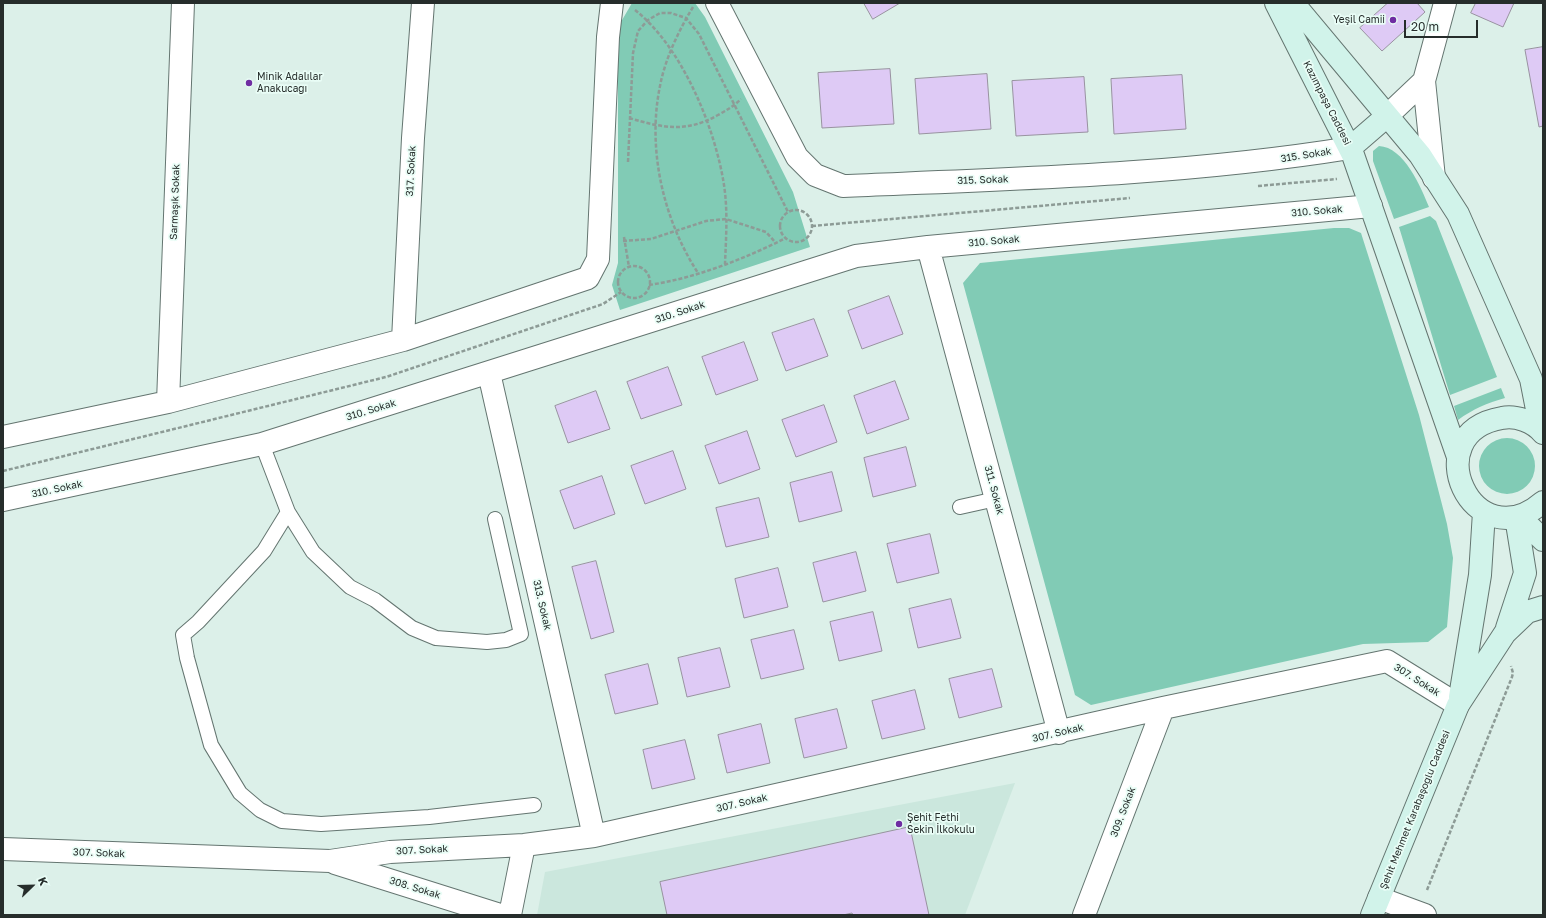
<!DOCTYPE html>
<html>
<head>
<meta charset="utf-8">
<style>
  body { margin:0 }
  #map { position:relative; width:1546px; height:918px; overflow:hidden; background:#dcf0e9; font-family:"Golos Text",sans-serif }
  canvas { display:block }
  .frame { position:absolute; inset:0; border:4px solid #262d2b; pointer-events:none }
  .north { position:absolute; left:12px; top:866px; width:40px; height:40px; -webkit-text-stroke:3px #e9fdf6; paint-order:stroke; rotate:67deg; font-size:11px; font-weight:700; line-height:16px; text-align:center; color:#262d2b }
  .north::after { content:''; display:block; margin:auto; width:14px; height:18px; background:#262d2b; clip-path:polygon(50% 0,100% 100%,50% 72%,0 100%) }
  .scale { position:absolute; left:1404px; top:20px; width:74px; height:18px; box-sizing:border-box; border:2px solid #262d2b; border-top:0; padding-left:5px; font-size:12px; line-height:14px; white-space:nowrap; color:#262d2b; -webkit-text-stroke:3px #e9fdf6; paint-order:stroke }
</style>
</head>
<body>
<div id="map">
<canvas width="1546" height="918"></canvas>
<div class="frame"></div>
<div class="north">K</div>
<div class="scale">20 m</div>
</div>
<script>
const ctx = document.querySelector('canvas').getContext('2d');
ctx.lineJoin = 'round';
function fill(path, color) {
  ctx.fillStyle = color;
  ctx.fill(path, 'evenodd');
}
function stroke(path, color, width, dash) {
  ctx.strokeStyle = color;
  ctx.lineWidth = width;
  ctx.lineCap = dash ? 'butt' : 'round';
  ctx.setLineDash(dash || []);
  ctx.stroke(path);
}
function write(font, color, halo, rows, align = 'center') {
  ctx.font = font + ' "Golos Text",sans-serif';
  ctx.lineWidth = 3.5;
  ctx.setLineDash([]);
  ctx.textBaseline = 'middle';
  ctx.strokeStyle = halo;
  ctx.fillStyle = color;
  for (const [text, x, y, turn = 0] of rows) {
    ctx.save();
    ctx.translate(x, y);
    ctx.rotate((+turn || 0) * Math.PI / 180);
    ctx.textAlign = isNaN(turn) ? turn : align;
    if (halo) ctx.strokeText(text, 0, 0);
    ctx.fillText(text, 0, 0);
    ctx.restore();
  }
}
fill(new Path2D(`
  M1015,783L965,915H537L545,872Z`), '#cbe7dd');
fill(new Path2D(`
  M632,3H695L705,17L793,192L810,247L620,310L612,285L618,263V27Z
  M1379,146C1404,147 1421,187 1429,207L1394,219L1373,161V151Z
  M1430,216L1436,221L1497,377L1450,395L1399,227Z
  M1334,228H1349L1361,233L1419,415L1447,524L1453,558L1447,627L1428,642L1363,644L1091,705L1075,695L963,283L980,263Z
  M1501,388L1505,398C1487,403 1473,409 1458,420L1454,406Z
  M1479 466a28 28 0 1 1 56 0a28 28 0 1 1-56 0Z`), '#81cbb5');
const building = new Path2D(`
  M864,3H900L873,19Z
  M1388,3H1417L1425,12L1382,51L1360,28Z
  M1476,3H1514L1503,27L1471,13Z
  M1543,47V126L1539,127L1525,50Z
  M890,69L894,124L822,128L818,73Z
  M987,74L991,129L919,134L915,79Z
  M1182,75L1186,129L1114,134L1111,79Z
  M1084,77L1088,132L1016,136L1012,81Z
  M889,296L903,334L862,349L848,311Z
  M814,319L828,356L786,371L772,333Z
  M744,342L758,380L716,395L702,357Z
  M668,367L682,405L641,419L627,382Z
  M895,381L909,419L867,434L854,396Z
  M596,391L610,429L568,443L555,406Z
  M824,405L837,442L796,457L782,420Z
  M747,431L760,469L719,484L705,446Z
  M906,447L916,486L873,497L864,458Z
  M673,451L686,489L645,504L631,466Z
  M832,472L842,511L799,522L790,483Z
  M602,476L615,514L574,529L560,491Z
  M759,498L769,537L726,547L716,508Z
  M930,534L939,573L897,583L887,544Z
  M856,552L866,591L823,602L813,563Z
  M596,561L614,632L591,639L572,567Z
  M778,568L788,607L744,618L735,579Z
  M951,599L961,638L918,648L909,609Z
  M873,612L882,651L839,661L830,622Z
  M794,630L804,669L761,679L751,640Z
  M720,648L730,687L687,697L678,658Z
  M648,664L658,704L615,714L605,675Z
  M992,669L1002,707L959,718L949,679Z
  M915,690L925,729L882,739L872,701Z
  M837,709L847,748L804,758L795,719Z
  M761,724L770,763L727,773L718,735Z
  M685,740L695,779L652,789L643,750Z
  M910,827L929,915H853L852,913L843,915H667L660,882Z`);
fill(building, '#decaf5');
stroke(building, '#9892a0', 1);
const lane = new Path2D(`
  M262,444L288,512L313,552L350,587L375,600L412,628L436,638L487,642L506,640L521,634L495,519
  M960,507L996,499
  M288,512L264,551L198,622L183,635L187,658L211,745L240,793L260,810L282,821L321,824L429,817L534,805`);
const street = new Path2D(`
  M717,3L797,157L815,175L843,186C1012,179 1183,175 1350,148
  M1424,81L1445,3
  M1387,116L1424,81L1434,178
  M928,247L1059,733
  M403,340L413,138L423,3
  M489,373L594,836
  M168,402L183,3
  M3,437L168,402L403,340L588,278L598,259L608,37L612,3
  M3,500L262,444L856,256L928,247L1371,206
  M3,849L330,861L390,852L524,845L594,836L1163,708L1387,661L1458,705
  M335,863L500,915
  M1379,898L1425,915
  M510,915L524,845
  M1084,915L1163,708`);
const secondary = new Path2D(`
  M1276,3L1353,155L1458,457
  M1293,3L1420,155L1458,214L1531,379L1541,430
  M1350,148L1387,116
  M1543,433C1534,422 1516,415 1502,418C1414,433 1473,562 1543,502
  M1519,516L1543,540
  M1507,628L1525,573L1516,517
  M1460,697L1480,575L1484,512
  M1372,915L1458,705L1505,633L1527,612L1543,607`);
stroke(lane, '#647570', 16);
stroke(street, '#647570', 24);
stroke(secondary, '#647570', 24);
stroke(new Path2D(`
  M693,7C679,30 665,59 660,86C647,149 663,219 698,273
  M635,10C682,47 715,127 724,185C728,211 726,238 725,264
  M629,118C663,128 686,133 718,115C727,110 734,106 741,99
  M628,162L633,53L638,31L648,20L660,13H671L686,18L699,34L788,212
  M1258,186L1337,179
  M780 226a16 16 0 1 1 32 0a16 16 0 1 1-32 0Z
  M812,226L1130,198
  M624,237L629,267
  M623,241L651,239L706,221L726,219L766,232L776,243
  M618 282a16 16 0 1 1 32 0a16 16 0 1 1-32 0Z
  M649,285C696,278 744,259 786,238
  M3,471L386,377L603,304L621,292
  M1427,890L1512,677L1513,673L1511,666`), '#8d9b96', 2.5, [4, 2]);
stroke(lane, '#fff', 14);
stroke(street, '#fff', 22);
stroke(secondary, '#d1f3ea', 22);
for (const [x, y, r, color] of [
  [1393,20,4,"#6f2da2"],
  [249,83,4,"#6f2da2"],
  [899,824,4,"#6f2da2"]
]) {
  const dot = new Path2D();
  dot.arc(x, y, r, 0, 2 * Math.PI);
  ctx.fillStyle = color;
  ctx.fill(dot);
  stroke(dot, '#e9fdf6', 1.5);
}
write('10px', '#262d2b', '#e9fdf6', [
  ["Yeşil Camii",1385,20,"right"],
  ["Minik Adalılar",257,77],
  ["Anakucağı",257,89],
  ["Şehit Fethi",907,818],
  ["Sekin İlkokulu",907,830]
], 'left');
write('10px', '#262d2b', '#e9fdf6', [
  ["Kazımpaşa Caddesi",1327,103,63],
  ["315. Sokak",1306,155,-9],
  ["317. Sokak",411,171,-87],
  ["315. Sokak",983,180,-2],
  ["Sarmaşık Sokak",175,202,-88],
  ["310. Sokak",1317,211,-5],
  ["310. Sokak",994,241,-5],
  ["310. Sokak",680,312,-18],
  ["310. Sokak",371,410,-17],
  ["310. Sokak",57,489,-12],
  ["311. Sokak",994,490,75],
  ["313. Sokak",542,605,77],
  ["307. Sokak",1417,680,32],
  ["307. Sokak",1058,733,-13],
  ["307. Sokak",742,803,-13],
  ["Şehit Mehmet Karabaşoğlu Caddesi",1415,810,-68],
  ["309. Sokak",1123,812,-69],
  ["307. Sokak",422,850,-3],
  ["307. Sokak",99,853,2],
  ["308. Sokak",415,888,17]
]);
</script>
</body>
</html>
